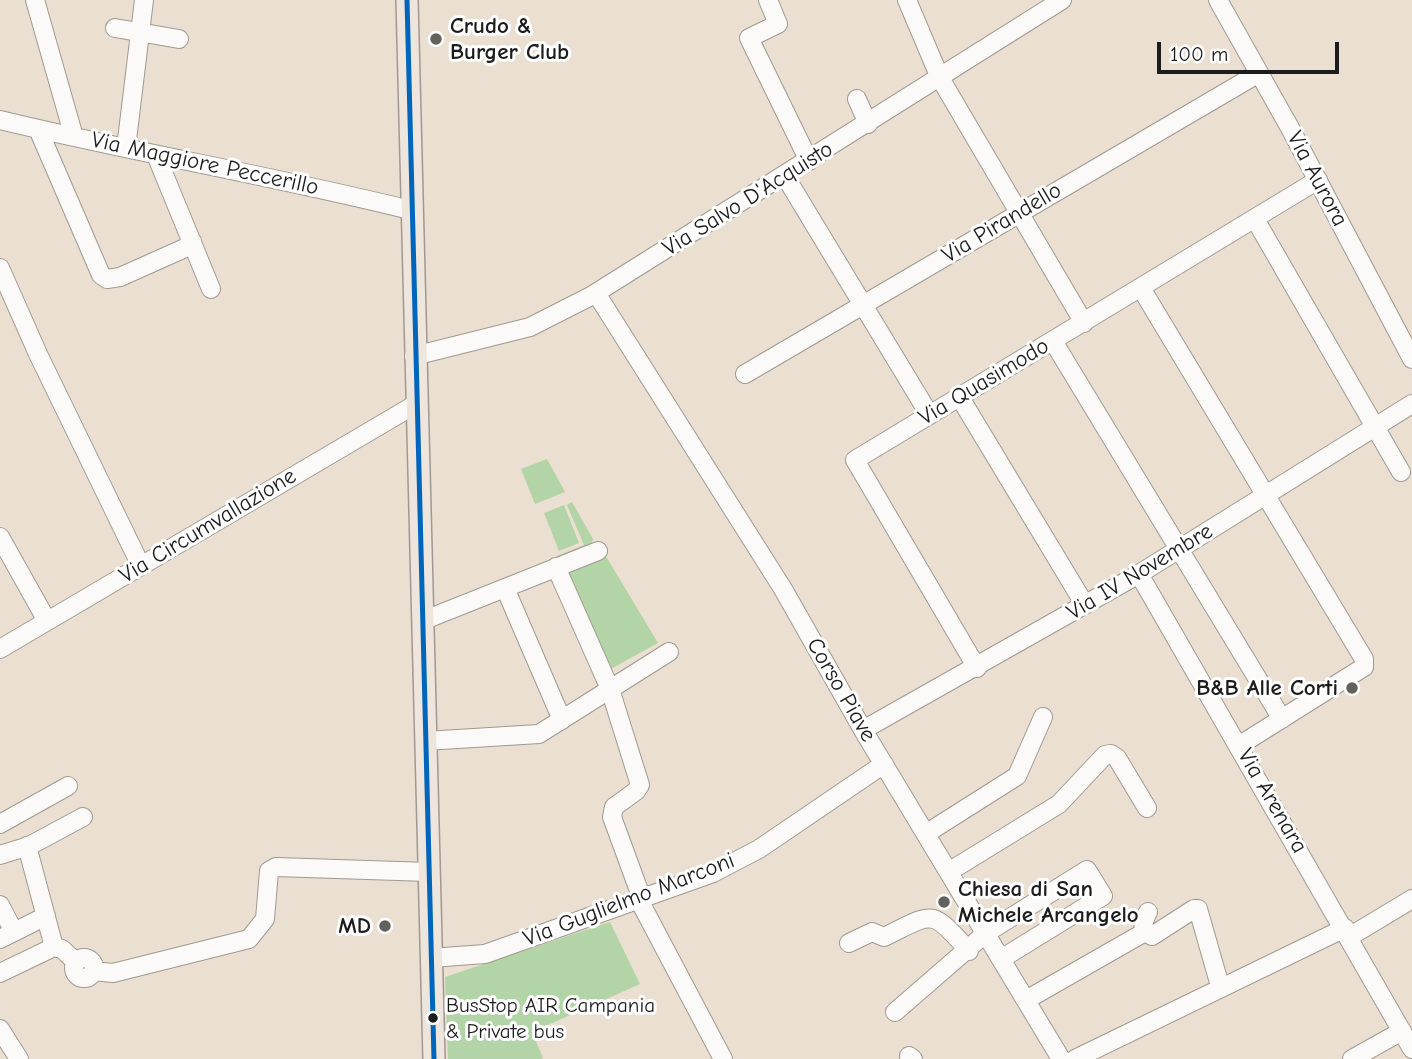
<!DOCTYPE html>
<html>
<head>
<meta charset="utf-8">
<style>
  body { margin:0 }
  #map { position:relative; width:1412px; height:1059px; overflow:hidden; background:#eadfd0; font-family:"Comic Neue",sans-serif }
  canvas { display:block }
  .scale { position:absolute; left:1157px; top:42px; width:182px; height:32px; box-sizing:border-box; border:4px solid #1c1c1c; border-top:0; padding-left:9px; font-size:21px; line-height:24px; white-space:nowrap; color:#1c1c1c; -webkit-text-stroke:5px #fff; paint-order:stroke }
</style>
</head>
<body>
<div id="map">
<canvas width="1412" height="1059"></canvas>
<div class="scale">100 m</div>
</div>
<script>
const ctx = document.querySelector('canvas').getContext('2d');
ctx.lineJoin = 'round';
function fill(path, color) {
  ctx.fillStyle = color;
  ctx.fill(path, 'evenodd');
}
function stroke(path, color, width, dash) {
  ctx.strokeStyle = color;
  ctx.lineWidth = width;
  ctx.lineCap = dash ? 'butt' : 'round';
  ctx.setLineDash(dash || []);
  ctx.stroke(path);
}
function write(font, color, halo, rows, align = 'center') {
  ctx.font = font + ' "Comic Neue",sans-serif';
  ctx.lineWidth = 6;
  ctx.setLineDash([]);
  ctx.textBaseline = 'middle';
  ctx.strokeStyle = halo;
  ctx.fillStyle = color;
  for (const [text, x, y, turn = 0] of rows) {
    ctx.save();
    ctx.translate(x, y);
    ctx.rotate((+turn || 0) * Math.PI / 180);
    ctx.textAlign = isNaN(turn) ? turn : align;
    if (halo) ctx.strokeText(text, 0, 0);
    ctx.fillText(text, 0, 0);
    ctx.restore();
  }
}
fill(new Path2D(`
  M547,459L565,492L535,504L521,469Z
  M572,502L593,539L590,547L558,560L557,556L584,545L567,505Z
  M564,505L579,543L559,551L544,513Z
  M604,553L658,643L607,671L564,570Z
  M610,922L640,984L532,1032L543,1058L540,1059H448L445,977Z`), '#b2d4a7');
const minor = new Path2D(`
  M35,0L74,137
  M768,0L778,24L749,38L809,161
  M907,0L940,78L1084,323
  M1218,0L1290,128L1412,359
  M115,28L179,39
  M857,99L868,124
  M0,120C136,153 274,176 410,210
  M38,129L101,275L107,279L120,277L185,248L192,241
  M126,148L144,0
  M156,155L211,289
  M785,176L929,414
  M1255,219L1401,472
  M0,268L38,354L141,566
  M1141,288L1364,659V667L1240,745
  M596,293L783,589L863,730L1061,1059
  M1053,341L1282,719
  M414,356L530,327L591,296L1062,0
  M745,374L1259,73
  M959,396L1085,605
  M0,537L47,621
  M556,567L610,689L640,785L636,791L614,807L612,817L642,899
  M1139,574L1412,1049
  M505,588L562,720
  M422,621L598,551
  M0,649L416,404
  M977,668L855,460L1318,180
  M863,730L1139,574L1412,404
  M425,741L539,734L669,652
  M0,824L68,786
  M927,833L1017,776L1043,717
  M27,846L54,947
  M0,855L29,846L83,817
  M950,871L1059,804L1105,755L1111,754L1117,758L1147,808
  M639,900L723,1059
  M0,905L14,932
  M1145,932L1143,923L1148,912
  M1349,937L1412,899
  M0,939L46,916
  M849,943L872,932L884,937C935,912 930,908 969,951
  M431,958L485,954L713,873L759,849L884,764
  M74 968a10 10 0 1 1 20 0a10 10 0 1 1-20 0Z
  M93,971L113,973L249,939L265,919L269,871L276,867L429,872
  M0,973L54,947L62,949L76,962
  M1026,1000L1145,932L1152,936L1194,909H1198L1220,986
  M895,1012L986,933L1087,870L1103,896L1001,959
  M0,1029L19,1059
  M909,1056L913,1059
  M1075,1059L1345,928
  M1352,1059L1402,1031`);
const major = new Path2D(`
  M407,0L434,1059`);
stroke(minor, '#a09991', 20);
stroke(major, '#a09991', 24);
stroke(minor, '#fcfaf8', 18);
stroke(major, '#eee5dd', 21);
stroke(new Path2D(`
  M407,0L434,1059`), '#0065bd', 5);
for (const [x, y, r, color] of [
  [436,39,7,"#64605b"],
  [1352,688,7,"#64605b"],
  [944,902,7,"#64605b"],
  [385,926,7,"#64605b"],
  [433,1018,6,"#1c1c1c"]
]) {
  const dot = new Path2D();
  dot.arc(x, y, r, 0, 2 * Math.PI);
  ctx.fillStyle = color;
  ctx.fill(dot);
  stroke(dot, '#fff', 2.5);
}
write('21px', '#1c1c1c', '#fff', [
  ["BusStop AIR Campania",446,1006],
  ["& Private bus",446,1032]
], 'left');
write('bold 23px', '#1c1c1c', '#fff', [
  ["Crudo &",450,26],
  ["Burger Club",450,52],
  ["B&B Alle Corti",1338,688,"right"],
  ["Chiesa di San",958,889],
  ["Michele Arcangelo",958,915],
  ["MD",371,926,"right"]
], 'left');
write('23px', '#1c1c1c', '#fff', [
  ["Via Maggiore Peccerillo",205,164,12],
  ["Via Aurora",1317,179,62],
  ["Via Salvo D'Acquisto",748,199,-32],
  ["Via Pirandello",1002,223,-31],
  ["Via Quasimodo",984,382,-31],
  ["Via Circumvallazione",208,526,-31],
  ["Via IV Novembre",1140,572,-31],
  ["Corso Piave",841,690,60],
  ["Via Arenara",1272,801,60],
  ["Via Guglielmo Marconi",629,900,-21]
]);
</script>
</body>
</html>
